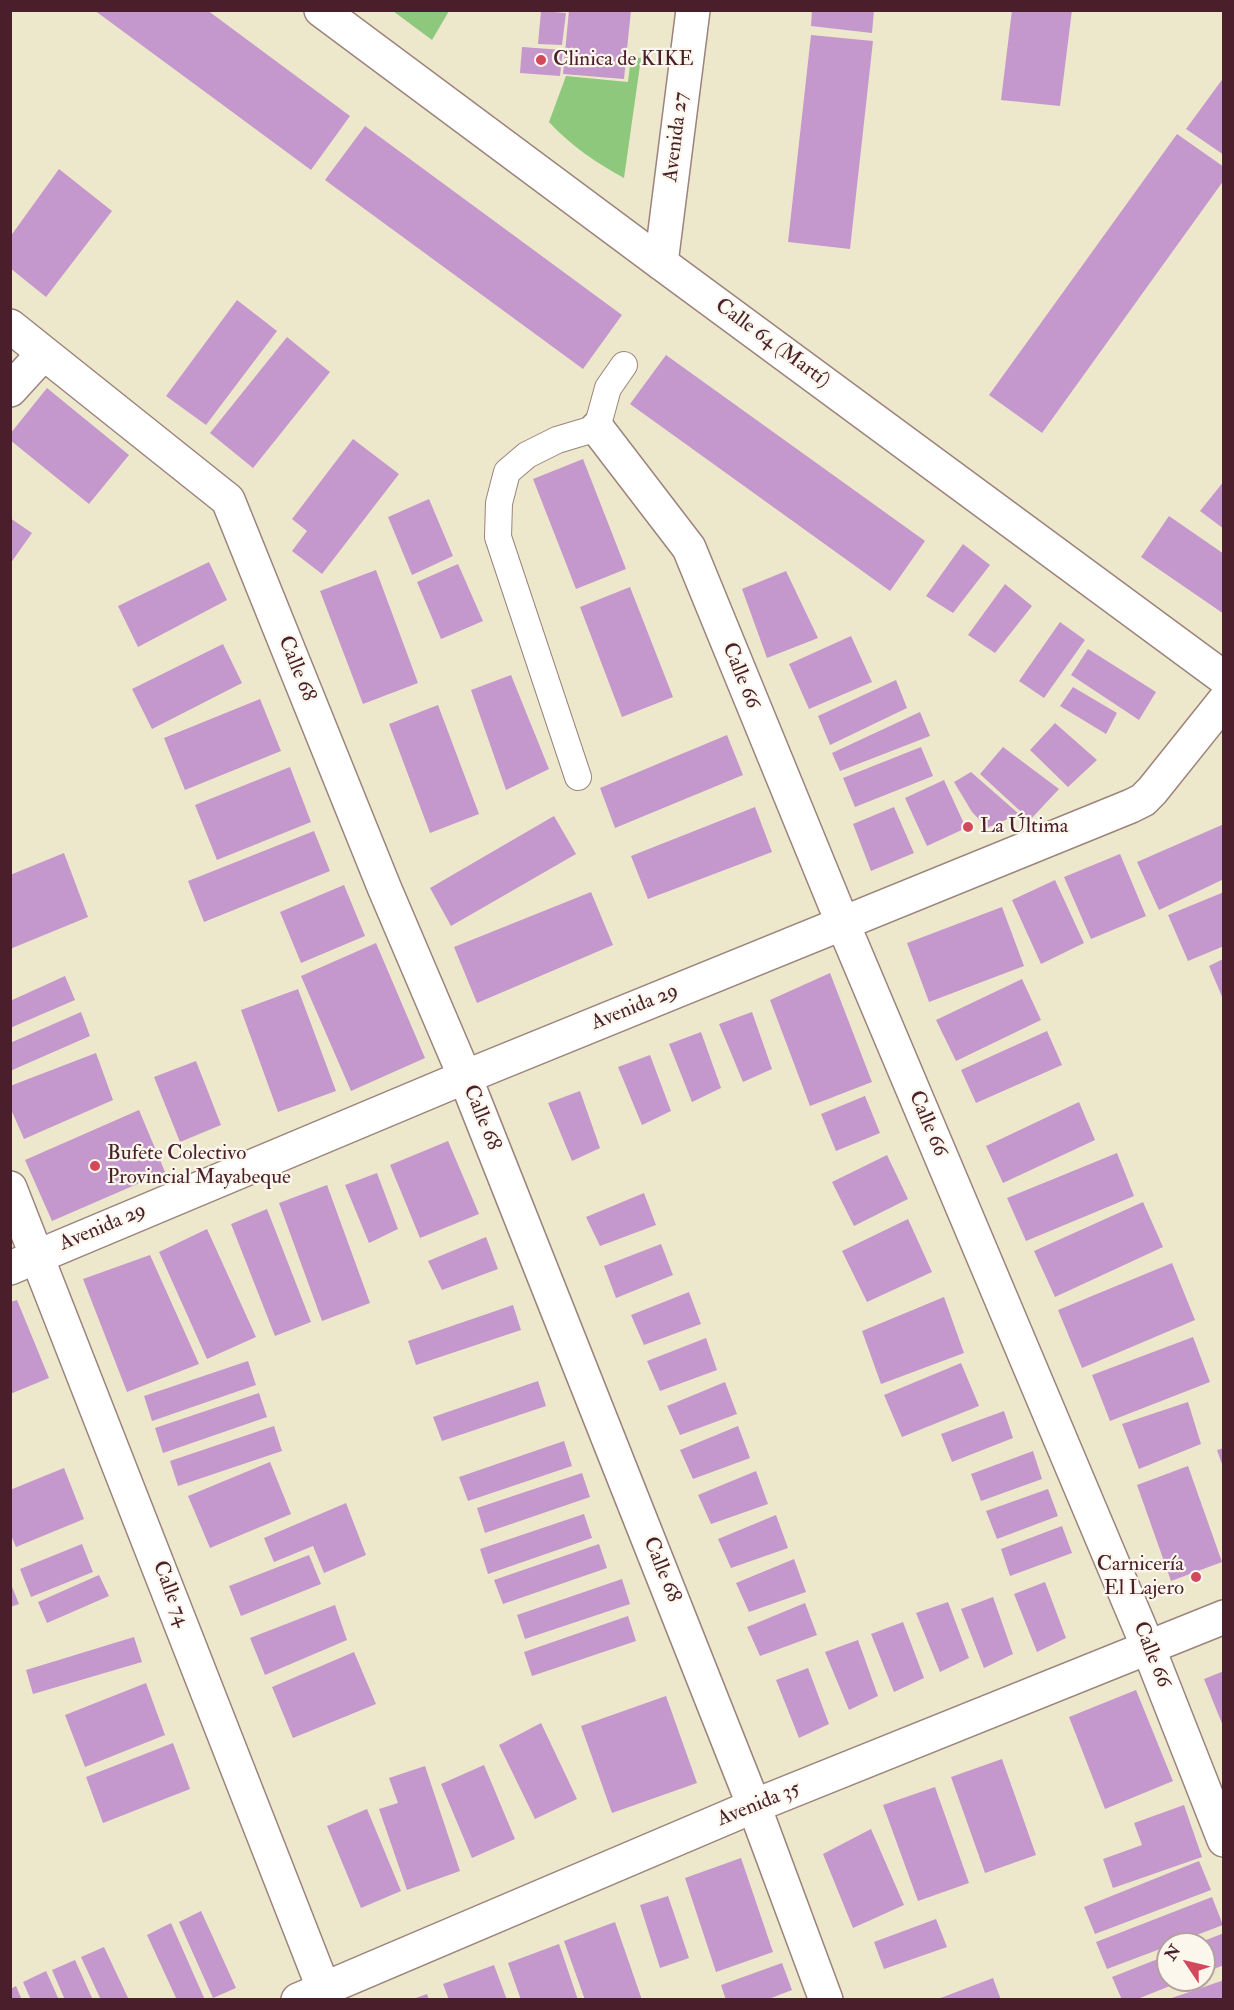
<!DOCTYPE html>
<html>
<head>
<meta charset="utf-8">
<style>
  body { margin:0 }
  #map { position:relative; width:1234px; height:2010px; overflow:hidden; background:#ede7cc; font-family:"IM FELL Double Pica",serif }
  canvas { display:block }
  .frame { position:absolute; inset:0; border:12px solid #4a1f2b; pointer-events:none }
  .north { position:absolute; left:1156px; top:1932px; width:60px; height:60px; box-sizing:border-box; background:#fbf7ec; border:2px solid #b4a19f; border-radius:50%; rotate:305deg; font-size:16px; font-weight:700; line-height:24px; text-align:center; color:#4a1f2b }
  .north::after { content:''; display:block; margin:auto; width:21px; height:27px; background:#d1495b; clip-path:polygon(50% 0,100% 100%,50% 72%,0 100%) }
</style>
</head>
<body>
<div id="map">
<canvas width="1234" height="2010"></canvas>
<div class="frame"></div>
<div class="north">N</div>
</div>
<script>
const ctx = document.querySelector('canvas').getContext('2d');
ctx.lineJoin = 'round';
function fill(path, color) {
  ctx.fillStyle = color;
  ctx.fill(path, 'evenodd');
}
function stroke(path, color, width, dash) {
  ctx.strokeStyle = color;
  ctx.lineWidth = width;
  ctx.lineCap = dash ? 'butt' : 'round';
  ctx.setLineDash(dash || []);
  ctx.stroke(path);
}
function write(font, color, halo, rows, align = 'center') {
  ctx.font = font + ' "IM FELL Double Pica",serif';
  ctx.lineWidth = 4.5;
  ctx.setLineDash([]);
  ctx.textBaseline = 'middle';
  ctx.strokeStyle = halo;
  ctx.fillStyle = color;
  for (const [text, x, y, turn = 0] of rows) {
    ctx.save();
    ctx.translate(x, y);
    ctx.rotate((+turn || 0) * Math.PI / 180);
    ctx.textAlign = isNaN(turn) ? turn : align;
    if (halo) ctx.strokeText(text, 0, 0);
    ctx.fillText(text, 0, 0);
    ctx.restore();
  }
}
fill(new Path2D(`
  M393,11H449L432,40Z
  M631,57L641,58L624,178C598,164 570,145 549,122L566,76L628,82Z`), '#8ec87c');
fill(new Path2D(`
  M94,10H207L350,116L311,170Z
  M569,10H631L624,79L563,74Z
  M812,10H874L872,33L811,26Z
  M1012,10H1072L1060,106L1001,100Z
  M541,11L566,13L562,45L538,44Z
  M811,35L873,41L850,249L788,242Z
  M522,47L563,50L560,76L520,73Z
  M1224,77V155L1186,129Z
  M365,126L622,315L583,369L325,180Z
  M1177,134L1224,167V180L1042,433L989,395Z
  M59,169L112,211L46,297L10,268V237Z
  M237,300L277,331L206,425L166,396Z
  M287,337L330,372L253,468L210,433Z
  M666,355L925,541L890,591L630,404Z
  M47,388L129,455L89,504L10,440V434Z
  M353,439L399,474L322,574L292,551L307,531L292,519Z
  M583,459L626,569L576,589L533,479Z
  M1224,481V529L1200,511Z
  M429,499L453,556L412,575L388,517Z
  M1169,516L1224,554V614L1141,557Z
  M10,518L32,533L10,564Z
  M963,544L990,565L953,613L926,596Z
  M209,562L227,600L138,647L118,606Z
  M458,564L483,621L441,639L417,582Z
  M376,570L418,683L363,704L320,591Z
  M786,571L818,638L767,658L742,589Z
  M1005,584L1032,606L995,653L968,635Z
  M630,587L673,697L622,717L580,607Z
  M1060,622L1085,640L1044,698L1019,681Z
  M851,636L872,682L809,709L789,664Z
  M223,644L242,683L152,729L132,689Z
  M1088,649L1156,692L1139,720L1071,675Z
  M511,675L549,769L506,790L471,690Z
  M896,680L907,708L830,745L818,716Z
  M1073,687L1117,713L1106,734L1060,706Z
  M260,699L281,751L185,790L164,738Z
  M438,705L479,814L430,833L389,724Z
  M920,712L930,736L840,771L832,753Z
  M1055,723L1097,760L1068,787L1030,750Z
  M727,735L743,775L615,828L600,788Z
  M921,747L933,776L855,807L843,778Z
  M1003,747L1059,789L1030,820L980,774Z
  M290,767L311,822L217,860L195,805Z
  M971,772L1019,814L987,828L972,812L954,782Z
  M944,780L966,828L927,846L905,798Z
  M755,807L772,852L648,899L631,856Z
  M894,807L914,853L871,871L853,824Z
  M554,816L576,854L451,926L430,888Z
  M1224,824V879L1159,910L1137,862Z
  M314,831L330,871L204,922L188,881Z
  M64,853L88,917L10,949V875Z
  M1120,854L1146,916L1091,939L1064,877Z
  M1055,880L1084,943L1041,964L1012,900Z
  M344,885L365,936L301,963L280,912Z
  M591,892L613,945L477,1003L454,947Z
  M1224,892V946L1188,961L1168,915Z
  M1002,907L1024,966L929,1002L907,943Z
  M376,943L425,1058L351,1091L301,976Z
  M1223,959V999L1209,966Z
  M830,973L872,1082L810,1106L770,1000Z
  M65,976L75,1000L10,1028V1001Z
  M1022,979L1041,1020L956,1061L936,1020Z
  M298,989L336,1091L278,1112L241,1010Z
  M81,1012L90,1036L10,1071V1043Z
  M752,1012L772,1069L743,1082L719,1024Z
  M1047,1031L1062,1065L976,1103L961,1070Z
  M701,1032L721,1088L692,1102L669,1044Z
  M96,1053L113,1100L24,1139L10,1107V1086Z
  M650,1055L671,1111L642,1125L618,1067Z
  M196,1061L221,1125L180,1142L154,1077Z
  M580,1091L600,1148L572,1161L548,1103Z
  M865,1096L880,1133L836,1151L821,1114Z
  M1079,1102L1095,1140L1003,1183L986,1146Z
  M139,1110L165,1172L52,1221L25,1160Z
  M448,1141L479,1214L420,1238L390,1165Z
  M1117,1153L1134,1196L1026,1241L1007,1198Z
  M887,1155L908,1199L854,1226L832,1182Z
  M377,1173L398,1229L369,1243L345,1185Z
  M327,1185L370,1303L322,1321L279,1203Z
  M644,1193L656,1225L600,1246L586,1217Z
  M1143,1202L1163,1247L1055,1297L1034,1251Z
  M267,1209L311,1322L275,1336L231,1224Z
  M908,1219L932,1272L867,1302L842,1251Z
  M207,1229L256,1337L207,1359L159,1252Z
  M486,1237L498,1269L442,1290L428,1261Z
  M661,1244L673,1275L616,1298L604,1266Z
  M150,1255L199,1364L127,1392L83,1279Z
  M1172,1263L1195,1320L1082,1368L1058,1310Z
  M689,1292L701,1324L644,1345L631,1315Z
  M944,1297L964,1353L881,1384L862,1331Z
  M17,1300L49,1378L10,1394V1302Z
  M513,1305L521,1330L416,1365L408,1341Z
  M1193,1337L1210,1382L1110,1421L1092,1375Z
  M706,1338L717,1370L660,1391L647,1361Z
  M248,1361L256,1385L152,1421L144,1396Z
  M961,1363L979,1406L902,1437L884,1395Z
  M538,1381L546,1406L442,1441L433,1417Z
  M725,1382L737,1414L680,1435L667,1406Z
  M259,1393L267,1417L163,1453L155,1428Z
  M1188,1402L1201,1444L1139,1469L1122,1424Z
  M1004,1411L1013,1438L952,1462L941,1434Z
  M274,1426L282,1451L178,1486L170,1461Z
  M738,1426L750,1458L693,1479L680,1450Z
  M564,1441L572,1466L468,1501L459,1477Z
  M1224,1448V1467H1223L1217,1450Z
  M1033,1451L1042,1479L981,1501L971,1474Z
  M270,1462L291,1514L210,1548L188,1496Z
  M1188,1466L1222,1562L1171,1581L1137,1485Z
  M64,1468L84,1519L16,1547L10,1533V1490Z
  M756,1471L768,1504L711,1524L698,1495Z
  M582,1473L590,1497L485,1533L477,1508Z
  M1048,1489L1058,1516L997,1539L986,1511Z
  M346,1503L366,1555L324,1573L313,1546L274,1562L264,1538Z
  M584,1514L592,1538L488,1574L480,1549Z
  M776,1515L788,1548L731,1568L718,1539Z
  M1062,1526L1072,1553L1010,1576L1001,1549Z
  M82,1544L93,1572L31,1597L20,1569Z
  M599,1544L607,1568L503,1604L494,1580Z
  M309,1555L321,1584L241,1616L229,1586Z
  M794,1559L806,1592L749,1612L736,1583Z
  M99,1575L109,1596L47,1623L38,1602Z
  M622,1579L630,1604L525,1639L517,1615Z
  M10,1582L19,1604L10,1607Z
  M1045,1582L1066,1638L1037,1652L1014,1594Z
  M993,1597L1013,1654L984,1668L961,1609Z
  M948,1602L969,1658L940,1672L916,1613Z
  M805,1603L817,1635L760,1656L747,1627Z
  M335,1605L347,1640L265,1675L250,1638Z
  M628,1616L636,1641L532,1676L524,1652Z
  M903,1622L924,1678L894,1692L871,1634Z
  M134,1637L142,1662L33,1694L26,1670Z
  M858,1640L878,1696L849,1710L825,1652Z
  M354,1652L376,1704L293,1738L272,1687Z
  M808,1668L829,1724L799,1738L776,1680Z
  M1224,1671V1726H1223L1204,1679Z
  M146,1683L165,1735L85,1767L65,1715Z
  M1136,1690L1173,1781L1105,1809L1069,1717Z
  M666,1696L697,1783L612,1813L581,1726Z
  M541,1723L577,1799L535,1819L499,1745Z
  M173,1743L190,1789L103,1823L86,1777Z
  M1002,1759L1036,1855L985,1873L951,1777Z
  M484,1765L515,1839L472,1858L441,1784Z
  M425,1766L460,1871L407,1890L379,1809L398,1803L389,1778Z
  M935,1787L969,1883L918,1901L883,1805Z
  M1184,1805L1202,1857L1113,1888L1103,1859L1142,1845L1134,1823Z
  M367,1809L401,1891L361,1908L327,1826Z
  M871,1829L904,1905L853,1928L823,1854Z
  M741,1858L773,1952L716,1972L685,1878Z
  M1199,1861L1211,1890L1095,1934L1084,1907Z
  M668,1896L689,1958L660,1968L640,1905Z
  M1212,1897L1223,1925L1173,1944H1168V1946L1107,1969L1096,1942Z
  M201,1911L236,1988L213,1998L179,1922Z
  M936,1919L947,1947L884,1969L874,1942Z
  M615,1922L642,2000H585L564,1941Z
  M171,1923L205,2000H177L147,1935Z
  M1224,1933V1965L1204,1973V1944H1196Z
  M559,1944L578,2000H521L508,1963Z
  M104,1947L129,2000H101L81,1957Z
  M1168,1955V1980H1185L1135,2000H1122L1112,1977Z
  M75,1960L93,2000H65L52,1970Z
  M782,1963L792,1990L766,2000H726L721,1985Z
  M494,1965L507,2000H449L443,1984Z
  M46,1971L59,2000H31L23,1982Z
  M993,1978L1001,2000H938V1999Z
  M1224,1980V2000H1169V1999Z
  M16,1986L22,2000H10V1989Z
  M427,1994L429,2000H413V1999Z`), '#c598cd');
const lane = new Path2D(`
  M578,777L498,537L499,503L507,472L527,455L557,440L597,428L608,388L624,365`);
const street = new Path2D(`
  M661,263L1224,678
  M10,326L228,500L384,887L465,1077L754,1806L826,2000
  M10,390L43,354
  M597,428L689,548L843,924L1148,1647L1224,1840
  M10,1188L328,2000
  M10,1268L465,1077L1131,806L1143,800L1152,791L1224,701
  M298,2000L754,1806L1224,1617`);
const secondary = new Path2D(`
  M321,10L661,263L693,10`);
stroke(lane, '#9c837c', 28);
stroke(street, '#9c837c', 36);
stroke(secondary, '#9c837c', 36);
stroke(lane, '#fff', 26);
stroke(street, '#fff', 33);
stroke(secondary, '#fff', 33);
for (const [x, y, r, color] of [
  [541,60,6,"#d1495b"],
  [968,827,6,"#d1495b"],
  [95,1166,6,"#d1495b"],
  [1196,1577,6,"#d1495b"]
]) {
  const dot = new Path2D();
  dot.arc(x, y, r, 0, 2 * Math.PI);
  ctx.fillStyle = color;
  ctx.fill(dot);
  stroke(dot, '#fbf7ec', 2);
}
write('21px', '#4a1f2b', '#fbf7ec', [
  ["Clinica de KIKE",553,60],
  ["La Última",980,827],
  ["Bufete Colectivo",107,1154],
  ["Provincial Mayabeque",107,1178],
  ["Carnicería",1184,1565,"right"],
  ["El Lajero",1184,1589,"right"]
], 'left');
write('21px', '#4a1f2b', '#fbf7ec', [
  ["Avenida 27",677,137,-83],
  ["Calle 64 (Martí)",772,344,36],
  ["Calle 68",296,669,68],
  ["Calle 66",740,676,68],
  ["Avenida 29",635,1008,-22],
  ["Calle 68",481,1118,68],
  ["Calle 66",927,1124,67],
  ["Avenida 29",103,1228,-23],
  ["Calle 68",661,1570,68],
  ["Calle 74",170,1594,69],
  ["Calle 66",1151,1655,68],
  ["Avenida 35",759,1805,-22]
]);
</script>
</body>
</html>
